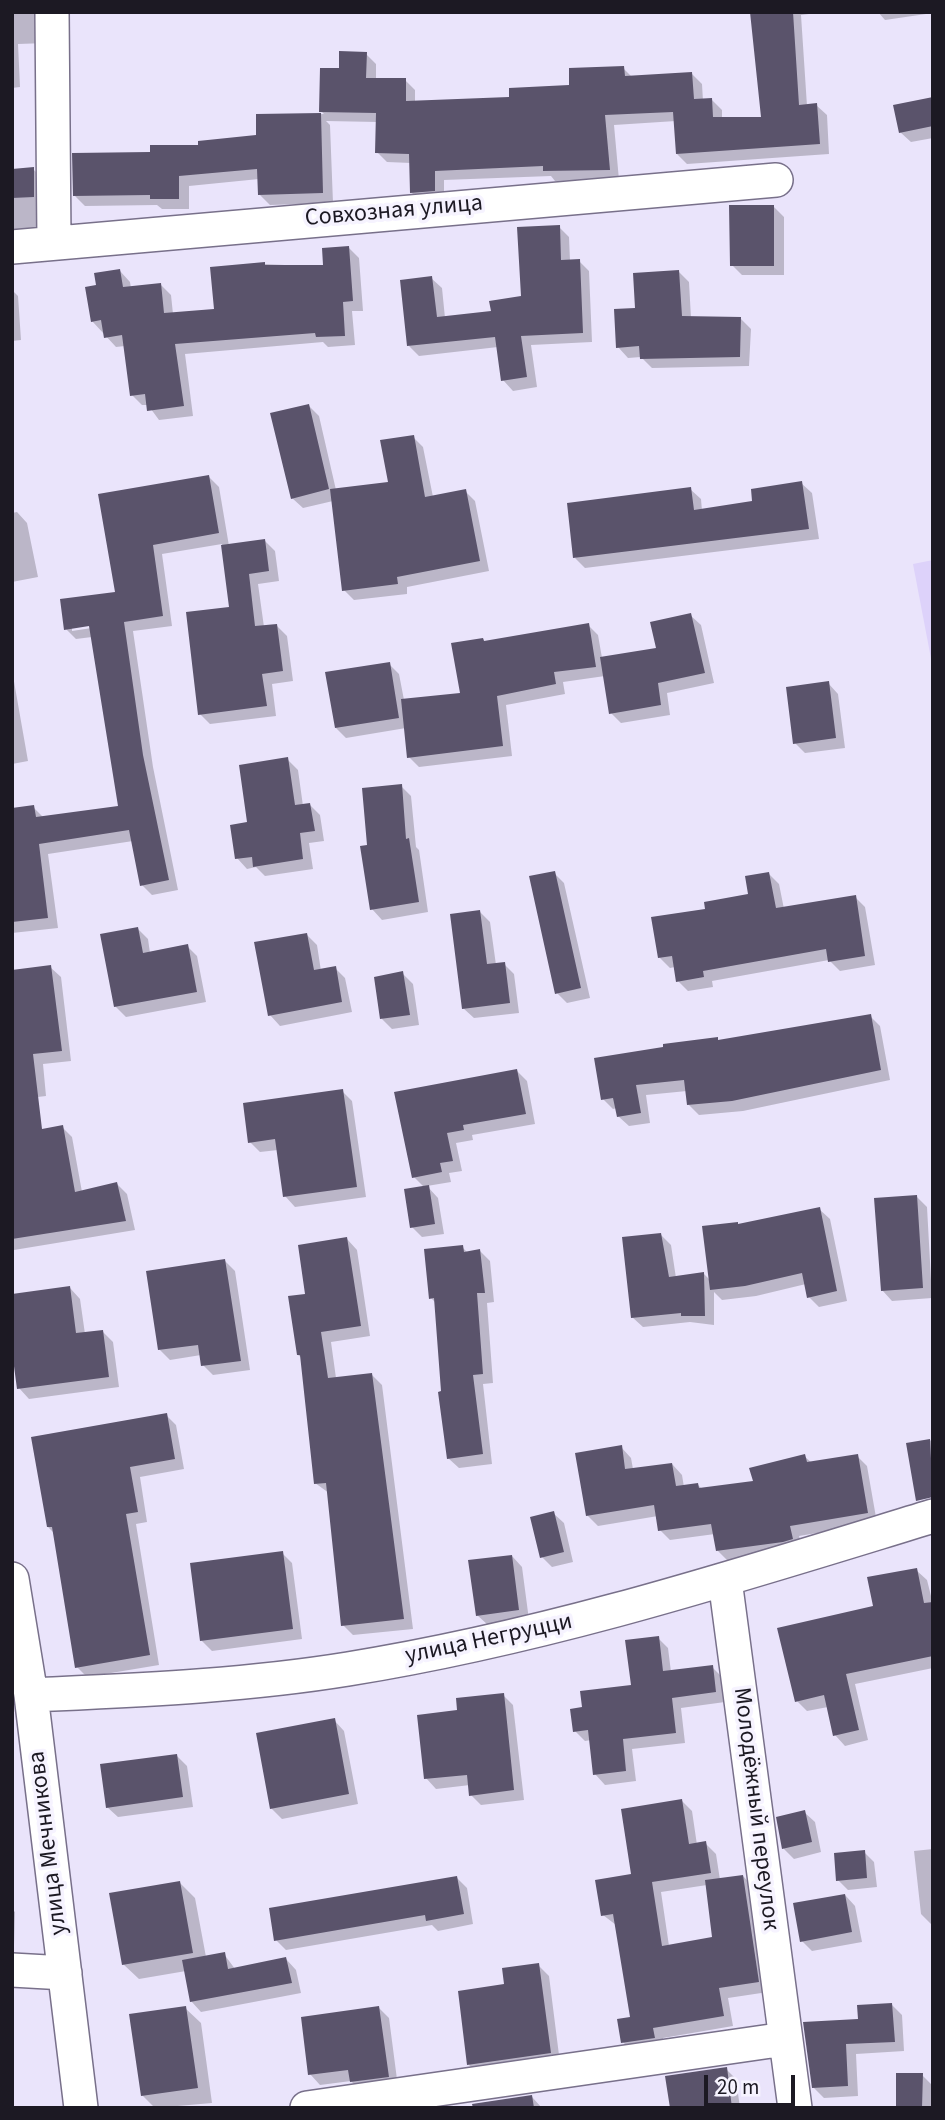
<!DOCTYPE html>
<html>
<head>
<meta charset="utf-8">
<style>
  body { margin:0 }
  #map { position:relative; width:945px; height:2120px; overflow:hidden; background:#eae4fb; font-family:"Source Sans 3",sans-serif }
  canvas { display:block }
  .frame { position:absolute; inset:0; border:14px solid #1c1923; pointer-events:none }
  .scale { position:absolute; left:704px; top:2075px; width:91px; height:32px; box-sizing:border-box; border:4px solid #1c1923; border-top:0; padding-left:9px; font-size:21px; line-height:24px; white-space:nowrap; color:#1c1923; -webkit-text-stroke:5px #f6f3ff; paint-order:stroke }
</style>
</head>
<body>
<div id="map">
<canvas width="945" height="2120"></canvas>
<div class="frame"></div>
<div class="scale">20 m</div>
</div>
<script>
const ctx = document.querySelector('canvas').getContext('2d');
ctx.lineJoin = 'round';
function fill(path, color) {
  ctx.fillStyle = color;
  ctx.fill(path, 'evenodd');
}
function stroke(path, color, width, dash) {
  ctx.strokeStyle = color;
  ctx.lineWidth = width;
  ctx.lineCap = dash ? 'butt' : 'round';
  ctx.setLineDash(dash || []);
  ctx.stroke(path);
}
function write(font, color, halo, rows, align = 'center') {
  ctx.font = font + ' "Source Sans 3",sans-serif';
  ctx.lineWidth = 7;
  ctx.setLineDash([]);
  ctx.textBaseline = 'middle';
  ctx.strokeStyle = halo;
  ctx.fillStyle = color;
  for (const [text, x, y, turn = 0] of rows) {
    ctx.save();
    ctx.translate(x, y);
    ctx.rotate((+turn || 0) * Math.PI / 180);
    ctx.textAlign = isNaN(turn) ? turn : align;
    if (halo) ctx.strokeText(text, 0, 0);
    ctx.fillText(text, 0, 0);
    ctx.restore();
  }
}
fill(new Path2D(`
  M933,560V669L913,564Z`), '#ddd2fa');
fill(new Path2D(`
  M12,12H47V43L18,44L20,87L12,88Z
  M751,12H825L801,15L807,106L816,105L827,115L829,154L687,164L677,154L676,121L614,125L619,180L555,181L551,176L444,180V200L421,202L411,192V163L387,162L377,152V122L326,121L330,125L333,203L270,205L260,195L259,179L189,186V209H162L157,205L85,206L75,196L151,154L258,137V116L324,114L321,111L341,70L366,54L376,64V80H405L415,90V102L511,98L571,87L623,68L633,78L692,74L702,84L703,101L712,100L722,110V118H763Z
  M878,12H933V13L885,20Z
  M933,99V138L911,142L900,132Z
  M33,169L43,179L41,232L12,234V170Z
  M773,206L784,217V275H742L732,265Z
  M559,227L569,237L570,261H579L589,271L592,342L531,345L537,387L513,391L503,380L498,347L419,356L409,346L431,278L442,288L445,318L493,313L523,298Z
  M349,248L359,258L363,311H352L355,345L328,347L323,342L185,354L193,416L159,420L148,405H142L132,395L125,346L116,347L92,321L98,286L120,271L130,282L131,288L160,284L171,295L173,314L216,311L265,264L325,267Z
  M679,272L689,282L691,318H740L751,329L749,366L652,368L641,357L628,358L618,347L637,310Z
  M12,290L18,296L21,340L12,341Z
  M309,406L319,416L336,490L390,484L413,437L423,447L433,497L465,491L475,501L489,571L407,587V594L354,600L344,590L333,501L303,508L292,498Z
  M209,477L219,487L229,546L265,541L275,551L279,581L258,584L264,627L277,626L287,636L293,681L272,684L276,716L210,724L200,714L231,608L222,544L162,554L172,626L133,631L153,767L178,890L152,895L142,885L133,841L48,854L58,928L12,933V809L33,807L44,818L120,807L92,637L76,639L66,629L117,593L100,495ZM97,623L98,627L72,631V627Z
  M801,483L812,493L819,539L585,568L575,558L690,489L701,499L702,511L754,502Z
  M17,512L27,523L38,577L12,582V513Z
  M690,615L701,625L714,683L667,693L670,715L621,723L611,713L605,676L563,682L565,694L506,705L512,756L419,767L409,757L406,728L346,738L336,728L389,664L399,674L404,700L462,695L483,639L486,643L588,625L598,635L602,658L658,650Z
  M12,670L28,761L12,764Z
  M828,683L838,694L845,748L805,753L795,743Z
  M287,759L298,770L303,806L310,805L320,815L324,841L309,843L313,869L265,876L256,867L247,869L237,858L249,824Z
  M401,786L411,796L416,847L419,850L428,912L382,920L372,909L369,846Z
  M554,873L564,883L590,998L567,1003L557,993Z
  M769,874L779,884L784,909L855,897L865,907L875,965L840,971L829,960L712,981L713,987L688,991L678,981L675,967L670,968L659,957L707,910L750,896Z
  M480,912L490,922L496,965L504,964L514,974L519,1013L474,1018L463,1008Z
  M138,929L148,939L150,953L187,946L197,956L206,1002L126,1017L115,1006Z
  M306,934L317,945L321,971L335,968L345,978L352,1012L280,1026L270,1015Z
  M50,967L61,977L71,1061L43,1064L46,1096L12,1100Z
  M402,973L413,984L419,1025L392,1029L382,1019Z
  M870,1016L880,1026L890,1080L743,1111L699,1115L688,1104L687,1091L646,1095L650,1123L629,1126L618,1116L617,1108L613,1109L603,1099L717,1039L720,1041Z
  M517,1071L527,1081L535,1124L472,1135L473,1140L456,1143L462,1171L449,1173L451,1182L427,1186L438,1198L444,1234L422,1237L412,1227L425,1188L414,1177L396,1094Z
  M342,1091L352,1101L366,1197L295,1207L285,1196L278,1150L260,1152L250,1142Z
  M62,1127L72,1137L82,1192L117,1184L127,1194L135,1230L14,1250L12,1136Z
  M916,1196L927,1207L932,1298L892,1301L882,1290Z
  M819,1209L830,1219L847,1301L819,1307L809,1297L806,1284L756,1296L722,1300L714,1292V1325L690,1322L643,1327L632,1317L661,1235L671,1245L676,1278L704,1274L711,1281L739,1226Z
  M347,1239L357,1250L370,1336L331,1342L336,1378L372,1375L382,1385L413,1629L353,1635L343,1625L329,1493L315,1483L302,1358L298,1355L307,1295Z
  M462,1247L468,1253L480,1251L490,1261L494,1302L487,1303L493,1383L483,1384L492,1464L459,1468L448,1458L437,1304L431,1298Z
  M225,1261L235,1271L250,1370L213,1375L203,1365L201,1355L170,1360L159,1349Z
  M70,1288L80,1299L85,1334L103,1332L113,1342L119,1387L29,1399L19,1388Z
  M166,1415L176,1425L184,1469L140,1477L147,1522L136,1524L159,1665L87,1677L77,1667L54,1533L48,1527Z
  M933,1440V1496L908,1445Z
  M621,1447L631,1458L633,1469L672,1464L682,1475L684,1487L698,1485L703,1490L755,1483L804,1456L812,1463L857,1456L867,1466L877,1523L799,1536L803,1548L728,1561L718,1551L715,1534L670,1540L660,1530L658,1516L598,1526L587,1515Z
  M553,1513L564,1523L573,1562L552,1567L542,1557Z
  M282,1553L292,1563L302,1639L212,1651L201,1640Z
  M512,1556L522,1567L529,1620L488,1625L477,1615Z
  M916,1570L927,1580L933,1604V1668L855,1684L868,1740L845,1746L835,1735L828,1707L807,1711L797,1701L875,1607Z
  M658,1638L668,1648L671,1672L712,1667L722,1677L725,1702L681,1708L685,1743L632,1749L636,1781L605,1785L595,1774L591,1740L585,1741L575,1731L584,1709L633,1686Z
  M503,1695L513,1705L524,1800L481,1805L471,1795L470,1785L436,1789L426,1778L459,1712Z
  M334,1720L344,1731L358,1804L282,1819L271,1808Z
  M176,1755L187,1766L193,1807L118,1817L107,1807Z
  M682,1801L692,1811L697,1845L705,1843L716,1854L720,1880L743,1876L753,1887L768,1992L728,1998L733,2026L663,2038L664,2048L633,2053L623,2042L632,2018L616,1925L603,1915L633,1876ZM707,1885L714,1939L669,1946L661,1892Z
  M804,1812L815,1822L821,1852L794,1859L784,1849L778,1818Z
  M933,1849V1924H931L921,1914L914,1851Z
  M864,1852L874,1862L877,1887L848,1890L838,1880Z
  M457,1878L467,1888L473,1924L438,1931L432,1925L286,1950L276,1940Z
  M180,1883L195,1898L206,1957L224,1954L235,1969L286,1959L296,1970L301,1993L201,2012L191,2001L186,1971L139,1979L123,1964Z
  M845,1895L855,1906L862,1942L812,1951L802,1941Z
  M12,1909L15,1912L14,1946H12Z
  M538,1965L549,1976L560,2063L479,2075L469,2065L506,1986Z
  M892,2005L902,2015L904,2051L856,2054L858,2096L824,2098L813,2087L860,2020Z
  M185,2008L201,2023L212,2103L155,2108L142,2095Z
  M379,2008L389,2018L398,2087L362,2092L351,2081L320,2085L310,2074Z
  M726,2069L736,2079L740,2108H671Z
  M922,2075L932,2085V2108H897Z
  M532,2097L542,2108H474Z`), '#0003');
fill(new Path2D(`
  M750,12H793L799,105L817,103L820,144L676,154L673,112L605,115L610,170L543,171V166L435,171V191L410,193L409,154L375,153L376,113L319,112L320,68H339V51L367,52L366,78H406V101L509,97V88L569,85V68L624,66L625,76L692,72L694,99L712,98L713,117H761Z
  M933,97V126L899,133L893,105Z
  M321,113L323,193L258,195L257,169L179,176V199H150V195L73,196L72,153L150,152V145H198V141L256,135V114Z
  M34,167V197L12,198V169Z
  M729,205H774V266H730Z
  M560,225L561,260L580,259L583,333L521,336L527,377L501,381L495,337L407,346L400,280L432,276L437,317L491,311L489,301L521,296L517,227Z
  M349,246L353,301L343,302L345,336L316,337L315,333L175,344L184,406L147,411L145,394L130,396L122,335L104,338L101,320L91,322L85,287L96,285L94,273L120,269L123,287L161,283L164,313L214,309L210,267L265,262V265H323L322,248Z
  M679,270L682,316L741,317L740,357L640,359L639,346L616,348L614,309L635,308L633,273Z
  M309,404L329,489L291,499L270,413Z
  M414,435L425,497L466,489L480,561L397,577L398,584L342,591L330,489L388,482L380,440Z
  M209,475L219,533L153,545L163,616L124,622L143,755L169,880L140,886L129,830L39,844L48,918L12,922V808L34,805L36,817L118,806L89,626L64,630L60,599L115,592L98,494Z
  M802,481L809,529L573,558L567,503L691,487L694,510L752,501L751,489Z
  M265,539L269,571L249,574L255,626L277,624L283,671L262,674L267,706L198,715L186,612L229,607L221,545Z
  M691,613L705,673L658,683L661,705L609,714L600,657L656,648L650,622Z
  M589,623L596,667L554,672L556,684L497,696L503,746L407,758L401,699L460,693L451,643L483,638L484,641Z
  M390,662L399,718L335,728L325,672Z
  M829,681L836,738L793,744L786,687Z
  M288,757L295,805L310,803L315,831L300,833L303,859L253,867L252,857L235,859L230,825L247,822L239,765Z
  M402,784L406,839L409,838L419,902L370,910L360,846L367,845L362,788Z
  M555,871L581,988L555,994L529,876Z
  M769,872L776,908L856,895L865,956L828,962L826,949L703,971L704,977L676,982L672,956L658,958L651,917L705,909L704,902L748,894L745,876Z
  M480,910L487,964L505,962L510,1003L462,1009L450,914Z
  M138,927L143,953L188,944L197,992L114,1007L100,934Z
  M307,933L314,970L336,966L342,1002L268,1016L254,942Z
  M51,965L62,1051L33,1054L42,1129L63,1125L75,1192L117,1182L126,1221L12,1239V970Z
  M403,971L410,1015L380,1019L374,977Z
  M871,1014L881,1070L732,1101L687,1105L684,1080L636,1085L641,1113L617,1117L613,1098L601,1100L594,1058L663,1047V1044L718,1037V1040Z
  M517,1069L526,1114L463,1125L464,1130L447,1133L453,1161L440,1163L442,1172L412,1178L394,1092Z
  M343,1089L357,1187L283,1197L275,1139L248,1143L243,1103Z
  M429,1185L435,1224L410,1228L404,1189Z
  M917,1195L923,1288L881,1291L874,1198Z
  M820,1207L837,1291L807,1298L802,1273L745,1286L710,1290L702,1226L738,1222V1224Z
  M661,1233L669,1277L704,1272L705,1316H681V1313L631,1318L622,1237Z
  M347,1237L361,1326L321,1332L328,1378L372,1373L404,1619L341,1626L326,1483L314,1484L300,1355H297L288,1296L305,1294L298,1245Z
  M463,1245L464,1252L480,1249L485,1293H477L483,1374L473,1375L483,1454L447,1459L438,1392L441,1391L434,1298L429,1299L424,1249Z
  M225,1259L241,1361L201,1366L198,1345L158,1350L146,1271Z
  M70,1286L76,1333L103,1330L109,1377L17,1389L12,1351V1294Z
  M167,1413L175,1459L130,1467L138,1512L126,1514L150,1655L75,1668L52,1527H47L31,1437Z
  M930,1439L933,1497L916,1501L906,1443Z
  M622,1445L625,1469L672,1463L676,1486L698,1483L699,1488L753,1481L749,1468L805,1454L807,1462L858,1454L868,1513L790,1526L793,1539L783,1542L716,1551L711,1524L658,1531L654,1505L586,1516L575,1453Z
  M554,1511L564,1552L540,1558L530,1517Z
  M283,1551L293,1629L200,1641L190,1563Z
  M512,1555L519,1610L476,1616L468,1560Z
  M917,1568L924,1603L933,1602V1656L846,1674L859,1730L833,1736L824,1695L795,1702L777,1628L873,1606L867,1577Z
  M659,1636L663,1671L713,1665L716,1692L672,1698L676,1733L623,1739L626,1771L593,1775L588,1730L573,1732L570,1709L582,1707L580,1691L631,1685L625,1640Z
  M504,1693L514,1790L469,1796L467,1775L424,1779L417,1715L457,1710L456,1698Z
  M335,1718L349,1794L270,1809L256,1733Z
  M177,1754L183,1797L106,1808L100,1764Z
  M682,1799L689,1844L706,1841L711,1873L652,1882L662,1946L712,1937L705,1880L743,1875L759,1982L719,1988L724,2016L653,2028L655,2038L621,2043L617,2019L630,2017L613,1914L601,1916L595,1880L631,1874L621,1809Z
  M805,1810L812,1842L782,1849L776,1817Z
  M865,1850L867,1878L836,1881L834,1853Z
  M457,1876L464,1914L426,1921L425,1915L274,1941L269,1908Z
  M180,1881L193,1953L122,1965L109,1893Z
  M845,1894L852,1932L800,1942L793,1903Z
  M225,1952L228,1969L286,1957L292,1983L190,2002L182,1960Z
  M539,1963L551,2053L467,2065L458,1991L504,1984L502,1968Z
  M892,2003L895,2042L846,2044L848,2086L812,2088L803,2022L858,2019L857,2005Z
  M186,2006L198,2088L141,2096L129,2014Z
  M379,2006L389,2077L350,2082L348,2070L308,2075L301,2017Z
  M727,2067L732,2108H670L665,2076Z
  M896,2073H923L922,2108H896Z
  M532,2095L534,2108H473L472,2104Z`), '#5a536b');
const street = new Path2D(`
  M52,12L54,241
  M12,247L776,180
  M12,1579L31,1695L81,2108
  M725,1580L795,2108
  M31,1695C137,1690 243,1686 348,1669C548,1637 740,1575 933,1516
  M12,1970L65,1973
  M307,2108L785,2039`);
stroke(street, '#78708a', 36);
stroke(street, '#fff', 33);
write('24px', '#1c1923', '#f6f3ff', [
  ["Совхозная улица",394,212,-5],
  ["улица Негруцци",489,1640,-12],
  ["Молодёжный переулок",755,1809,83],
  ["улица Мечникова",49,1843,-97]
]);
</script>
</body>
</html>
